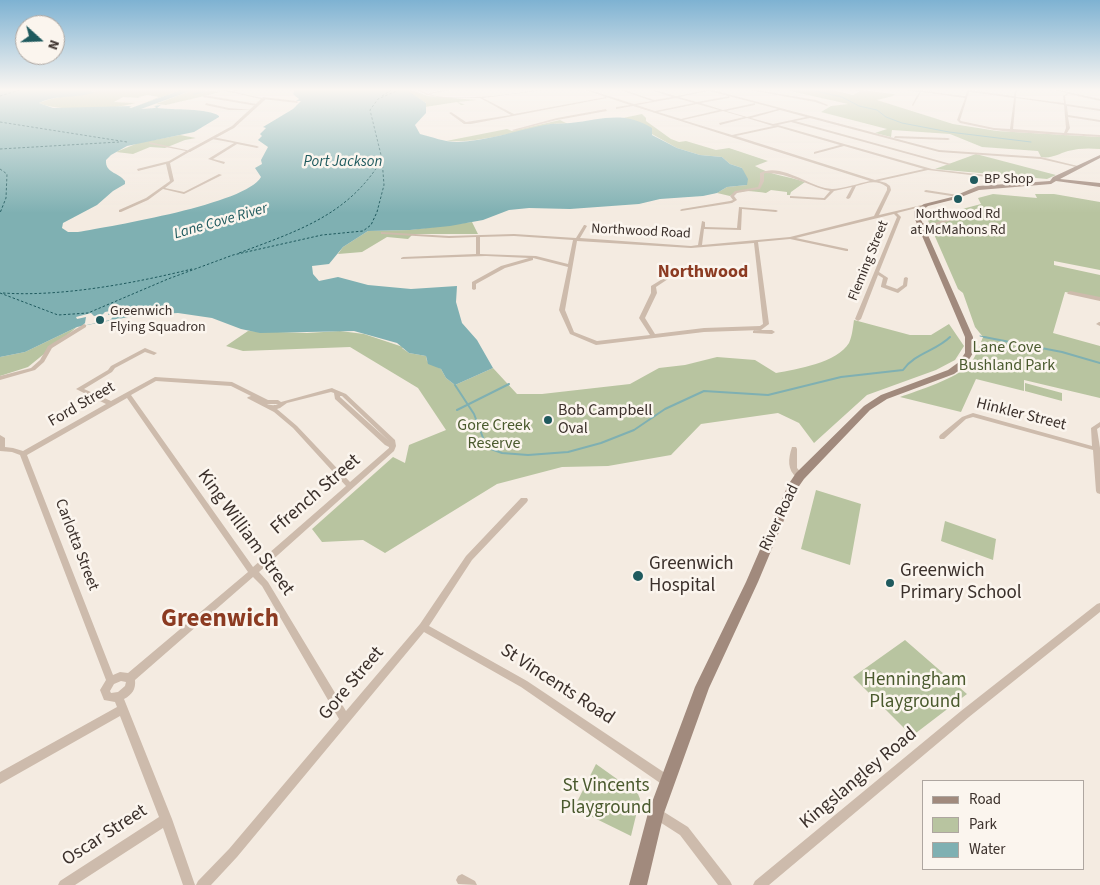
<!DOCTYPE html>
<html>
<head>
<meta charset="utf-8">
<style>
  body { margin:0 }
  #map { position:relative; width:1100px; height:885px; overflow:hidden; background:#f4ebe1; font-family:"Source Sans 3",sans-serif }
  canvas { display:block }
  .legend { position:absolute; left:922px; top:780px; width:162px; height:90px; box-sizing:border-box; background:#fbf5ee; border:1px solid #aea6a0; margin:0; padding:6px 9px; list-style:none; font-size:15px; color:#3b302b }
  .legend li { display:flex; align-items:center; gap:10px; height:25px }
  .legend b { width:25px; border:1px solid #aea6a0 }
  .north { position:absolute; left:15px; top:15px; width:50px; height:50px; box-sizing:border-box; background:#fbf5ee; border:1px solid #aea6a0; border-radius:50%; rotate:110deg; font-size:14px; font-weight:700; line-height:20px; text-align:center; color:#3b302b }
  .north::after { content:''; display:block; margin:auto; width:18px; height:22px; background:#1f5a5e; clip-path:polygon(50% 0,100% 100%,50% 72%,0 100%) }
</style>
</head>
<body>
<div id="map">
<canvas width="1100" height="885"></canvas>
<ul class="legend">
<li><b style="height:6px;background:#a18a7d"></b>Road</li>
<li><b style="height:14px;background:#b8c4a0"></b>Park</li>
<li><b style="height:14px;background:#7fb0b2"></b>Water</li>
</ul>
<div class="north">N</div>
</div>
<script>
const ctx = document.querySelector('canvas').getContext('2d');
ctx.lineJoin = 'round';
function fill(path, color) {
  ctx.fillStyle = color;
  ctx.fill(path, 'evenodd');
}
function stroke(path, color, width, dash) {
  ctx.strokeStyle = color;
  ctx.lineWidth = width;
  ctx.lineCap = dash ? 'butt' : 'round';
  ctx.setLineDash(dash || []);
  ctx.stroke(path);
}
function write(font, color, halo, rows, align = 'center') {
  ctx.font = font + ' "Source Sans 3",sans-serif';
  ctx.lineWidth = 5;
  ctx.setLineDash([]);
  ctx.textBaseline = 'middle';
  ctx.strokeStyle = halo;
  ctx.fillStyle = color;
  for (const [text, x, y, turn = 0] of rows) {
    ctx.save();
    ctx.translate(x, y);
    ctx.rotate((+turn || 0) * Math.PI / 180);
    ctx.textAlign = isNaN(turn) ? turn : align;
    if (halo) ctx.strokeText(text, 0, 0);
    ctx.fillText(text, 0, 0);
    ctx.restore();
  }
}
fill(new Path2D(`
  M93,89L181,90L184,89L137,106L159,97L148,95L138,97L141,98L123,97L114,102L135,103C114,110 59,112 39,103C57,95 77,97 95,91H84Z
  M196,89L221,92L166,105L156,104Z
  M409,89L428,96L477,100L458,102L465,105H461L457,102L425,107L426,103L407,91Z
  M781,89H829L853,95L862,90L895,94L893,96L877,100L953,124L997,131L1100,137V149C1089,148 1079,148 1068,151C1058,154 1051,159 1041,157L1038,151L982,147L950,134L892,130L891,137L875,133L887,129L821,112L831,106L848,104Z
  M642,114L646,118V121L671,139L679,142L686,141L716,150L729,148L768,161L755,166C770,175 788,176 805,182L791,192L790,195H787V192L771,190L766,193C754,192 741,188 730,196L717,193L727,187L747,185L742,168L730,164L722,157L700,155L677,148L623,118Z
  M560,120L568,124C555,122 543,126 530,129C504,135 473,143 446,141L507,129L512,131Z
  M180,135L196,138L185,140L165,148L150,147L133,154L116,152L138,143Z
  M976,154L1056,175L1047,179L935,169Z
  M993,194L1037,198L1035,194H1054L1100,202V270L1054,261V265L1100,275V298L1065,292L1053,333L1100,346V398L1024,380V391L976,379L961,412L900,397C917,391 957,378 969,365C976,357 979,347 983,337L975,327L963,293L958,289L926,216L941,219L951,212L981,204L978,198Z
  M472,222L478,234H413L408,239L387,237L362,252L338,254L343,247L368,231L410,230Z
  M854,320L910,335H931L949,324L964,346L955,360L936,370L867,395L814,443L799,423L778,413L701,424L671,455L608,466L562,467L497,484L385,553L363,540L322,542L312,529L393,457L405,463L409,445L446,430L418,388L350,347L243,351L226,346L248,331L307,333L340,331L364,334L403,347L402,348L409,353L426,356L427,361L441,369L446,378L455,385L493,368L517,394H542L630,384L659,368L685,365L717,357L755,360L776,373C797,369 837,363 849,343C852,337 853,327 854,320Z
  M77,327L28,367L0,376V357L25,352Z
  M1025,383L1062,393V401L1025,391Z
  M816,490L861,504L850,565L801,549Z
  M945,521L996,539L993,560L941,541Z
  M905,640L967,694L912,736L853,677Z
  M596,764L638,794L640,799L631,836L574,808Z`), '#b8c4a0');
fill(new Path2D(`
  M0,89H93L88,91L95,92C77,99 57,94 39,103L53,108L132,106L129,107L131,108L184,89H196L141,109L155,108L156,107L154,106L161,105L157,108C172,110 209,108 219,116V117L194,132L127,146L111,155L106,160C105,173 118,172 125,181V184L113,191L97,205L63,223L62,228L68,232H78C112,226 246,204 261,177L255,168L262,164L261,160L268,147L258,140L262,136L260,134L266,128L263,127L293,109L301,101H296L299,99L293,94L295,89H409L408,91L426,103V113L415,125L420,134C432,137 445,142 457,142C486,141 515,131 544,125C553,123 561,124 570,123C601,120 623,110 652,128V135L677,148L700,155L722,157L730,164L742,168L748,179L747,185L727,187L717,193L703,196L660,199L639,204L570,209L529,208L509,210L483,220L450,226L410,230L368,231L343,247L329,264L312,266L313,274L319,281L338,277L368,285L411,289L457,286L456,302L462,323L477,340L493,368L455,385L446,378L441,369L428,364L426,356L409,353L397,343L354,331L260,333L241,329L212,318L178,313L139,315L77,327L25,352L0,357Z`), '#7fb0b2');
fill(new Path2D(`
  M110,311L108,315L116,314L110,320L82,326L85,323L86,317L77,319L76,317L91,313L94,316L102,315L105,312Z`), '#f4ebe1');
stroke(new Path2D(`
  M806,89L842,97L859,106L877,110L886,117L902,123L949,132L1031,142
  M194,94L203,92
  M980,336L990,338`), '#7fb0b2', 1);
stroke(new Path2D(`
  M984,337L1062,352L1100,363
  M455,385L474,414L485,443L491,449L502,453L528,455L568,452L601,443L634,430L665,409L704,391L768,395L841,377L903,370C915,353 936,351 950,337
  M457,410L509,384`), '#7fb0b2', 2);
stroke(new Path2D(`
  M0,96L23,89
  M382,96L393,89
  M0,122L127,142
  M0,149L119,142
  M0,169L7,174L6,198L0,213
  M239,253C297,231 347,216 381,161
  M0,293L58,315L88,313L168,279L233,255L322,235L363,231L371,225L377,212L384,185L382,159L370,110L378,99L401,89
  M3,293C62,297 135,283 192,269`), '#1f5a5e', 1, [2.5, 2]);
fill(new Path2D(`
  M235,89H240L230,93L229,92Z
  M415,89C421,89 424,93 430,94C435,96 440,96 445,97C478,99 511,94 543,89H552L483,98L514,114L606,97L607,98L471,124H464L449,113L451,112L466,122L511,115L480,98H443L427,95Z
  M448,89H456L430,94L429,93Z
  M587,89L634,104L652,101L617,89H622L654,100L672,97L647,89H652L676,96L707,90L704,89H709L939,150L1041,157L1082,167L1080,168L1041,159L939,152L810,118L795,121L951,164L948,165L791,122L773,126L747,118L720,125L719,123L744,117L723,111L683,120L732,135L778,125L932,169L1013,178L1026,182L1027,183L1025,184L1013,180L928,170L879,181L886,183L890,186L891,190L879,215L926,204L928,205L897,213L901,217L879,272L888,278L886,285L897,289L903,285L904,278L906,277L908,278L907,286L898,293L881,287V286L883,278L878,275L861,319L858,321L855,319L897,217L894,214L796,238L848,249V251H846L790,239L758,242L769,324L761,330L704,332L596,345L570,334L559,310L568,267L533,258V260L505,268L476,284V289L474,290L472,289V282L501,266L529,258L486,256L401,259V258L403,257L476,254V237L449,238L383,234H381V232L449,236L514,234L576,238L584,225H585L587,226L580,238L691,246L698,245L702,221L705,222V227L737,228L739,207L776,210L778,211L776,212L742,209L741,230L704,229L702,245L790,237L874,216L887,190V187C876,179 868,183 856,186L850,198L848,199L846,198L852,187L834,191L825,200L791,198H790V196L824,198L830,191C807,186 791,173 765,173L764,174V181L760,189L737,193L734,196L737,200L732,203L681,211L680,210L682,209L730,201L733,200L730,196L735,191L758,187L760,181V173C782,162 810,188 832,189C842,189 860,183 870,181L633,106L616,109V107L630,105L582,89ZM709,91L778,109L747,117L726,111L755,105V103L723,110L701,103L729,98L730,96L697,102L679,97ZM676,98L694,103L655,111L637,105ZM697,104L719,110L681,119L658,112ZM780,110L806,117L773,124L751,118ZM778,127L840,145L814,152V154L844,146L924,169L875,180L736,136ZM514,236L573,240L568,264L536,256L480,254V237ZM577,241L691,248L754,243L763,324L760,326L704,328L655,334L645,318L657,293L656,287L671,277V276L669,275L651,286V293L639,318L650,335L597,341L574,332L565,310Z
  M744,89H752L816,100L828,105L827,106L815,102Z
  M853,89H858L862,91L861,92Z
  M898,89H909L965,96L968,89H970V90L1014,96L1015,89H1017L1016,97L1064,103L1063,96L1067,93L1050,89H1056L1100,99V101L1069,94L1065,96L1066,104L1100,109V111L1067,106L1068,115L1100,120V122L1068,117L1070,128L1067,133L1100,135V137L1067,135L1065,136L1064,135L1011,132L994,130L960,123L957,120L965,98L921,92L913,106L912,105L919,92ZM969,92L1014,98L1010,129L994,128L961,121L960,120ZM1016,98L1064,105L1066,128L1064,133L1013,129Z
  M204,95L257,104L258,105L257,106L203,97Z
  M263,97L297,101L298,102L297,103L262,99Z
  M206,103L229,108L253,110H229L205,105Z
  M606,109L607,111L557,120L514,131L512,130L557,118Z
  M895,136L948,138L950,139L948,140L894,138Z
  M213,137L257,146L259,147L257,148L237,144L213,159L225,162L224,164L208,159L234,143L212,139Z
  M149,142L191,151L170,163L174,181L165,188L184,192L219,174L222,175L184,194L163,189L148,200L121,212H119V210L146,198L170,181L166,164L138,171L137,169L169,161L186,151L150,144Z
  M926,190L958,195L960,196L958,197L925,192L924,191Z
  M960,214L963,215C951,221 932,229 919,224L921,223H935Z
  M1070,291L1100,297V301L1068,294L1067,293Z
  M1099,322H1100V326L1096,324Z
  M84,324L86,325V327L52,348L44,362L35,370L0,380V376L31,368L40,360L48,346Z
  M755,330H772L775,332L772,334L753,333V331Z
  M145,348L157,353L154,355L145,352L115,368L112,372L84,389L111,401L155,377L232,382L268,400H278L281,402L332,388L334,389L346,394L395,440L396,446L394,451L259,572L268,582L346,711L420,624L466,556L521,498H527L528,500L527,502L472,560L429,626L527,681L671,777L673,781L671,785L667,787L663,785L521,687L424,632L237,857L211,885H196L198,881L229,849L339,719L262,586L253,577L135,680C136,689 132,695 124,699L172,819L195,885H183L163,828L75,885H58L60,881L159,817L120,716L0,784V772L117,707L115,702L104,700L100,690L106,680L20,455L12,452L0,451V435L5,438V447L13,448L23,451L106,404L76,389L108,370L111,366ZM156,381L231,386L251,396L248,397L247,398L274,412L293,428L346,486L253,567L131,395ZM331,392L334,393L335,399L385,445L389,447V448L350,482L297,426L277,409L280,408L287,403ZM340,396H342L389,441L340,397ZM127,398L248,572L128,673L120,672L113,675L27,455ZM267,404H278C275,406 269,405 267,404ZM121,681L126,682L125,686L118,692L111,693L110,691L114,684Z
  M973,413L1092,446L1091,428L1100,422V427L1097,429L1100,448V494L1097,493L1096,491L1093,450L973,417L966,419L944,439H940L939,437L940,435L962,417Z
  M792,447H796L797,449V468L804,476L803,478H797C787,470 788,459 792,447Z
  M1100,603V612L969,717L769,885H753L755,881L961,711L1097,604Z
  M656,807L688,827L730,881L732,885H718L680,835L652,817L650,813L652,809Z
  M462,874L475,881L477,885L458,884L456,880L458,876Z`), '#cdbbac');
fill(new Path2D(`
  M223,89L266,99L234,128L190,152H188V150L232,126L261,99L215,89Z`), '#cdbbac');
fill(new Path2D(`
  M1100,155V158L1060,179L1100,183V187L1056,181L1051,184L979,190L956,199L928,206L920,212V217L973,337V353L965,366L954,374L887,399L870,410L804,479L797,489L758,582L709,688L664,813L647,885H629L648,813L695,687L746,582L788,485L796,473L864,406L881,395L948,370L959,362L965,353V337L914,217V211L924,204L952,197L978,186L1050,181L1053,177Z`), '#a18a7d');
const sky = ctx.createLinearGradient(0, 0, 0, 213);
sky.addColorStop(0, '#7eb2d2');
sky.addColorStop(0.42, '#faf6f2');
sky.addColorStop(1, '#faf6f200');
ctx.fillStyle = sky;
ctx.fillRect(0, 0, 1100, 213);
for (const [x, y, r, color] of [
  [974,180,5,"#1f5a5e"],
  [958,199,5,"#1f5a5e"],
  [100,320,5,"#1f5a5e"],
  [548,420,5,"#1f5a5e"],
  [638,576,6,"#1f5a5e"],
  [890,583,5,"#1f5a5e"]
]) {
  const dot = new Path2D();
  dot.arc(x, y, r, 0, 2 * Math.PI);
  ctx.fillStyle = color;
  ctx.fill(dot);
  stroke(dot, '#fbf5ee', 2);
}
write('14px', '#3b302b', '#fbf5ee', [
  ["BP Shop",984,180],
  ["Northwood Rd",958,215,"center"],
  ["at McMahons Rd",958,231,"center"],
  ["Greenwich",110,312],
  ["Flying Squadron",110,328]
], 'left');
write('14px', '#3b302b', '#fbf5ee', [
  ["Northwood Road",641,232,3],
  ["Fleming Street",869,261,-68]
]);
write('italic 15px', '#1f5a5e', '#fbf5ee', [
  ["Port Jackson",343,163],
  ["Lane Cove River",221,222,-16]
]);
write('16px', '#4a5a2e', '#fbf5ee', [
  ["Lane Cove",1007,348],
  ["Bushland Park",1007,366],
  ["Gore Creek",494,426],
  ["Reserve",494,444]
]);
write('16px', '#3b302b', '#fbf5ee', [
  ["Ford Street",82,405,-30],
  ["Hinkler Street",1021,415,14],
  ["River Road",780,518,-65],
  ["Carlotta Street",76,545,69]
]);
write('16px', '#3b302b', '#fbf5ee', [
  ["Bob Campbell",558,411],
  ["Oval",558,429]
], 'left');
write('bold 18px', '#8c3b22', '#fbf5ee', [
  ["Northwood",703,273]
]);
write('19px', '#3b302b', '#fbf5ee', [
  ["Ffrench Street",316,495,-41],
  ["King William Street",245,533,54],
  ["Gore Street",352,684,-50],
  ["St Vincents Road",557,685,33],
  ["Kingslangley Road",859,779,-40],
  ["Oscar Street",105,836,-33]
]);
write('19px', '#3b302b', '#fbf5ee', [
  ["Greenwich",649,565],
  ["Hospital",649,587],
  ["Greenwich",900,572],
  ["Primary School",900,594]
], 'left');
write('19px', '#4a5a2e', '#fbf5ee', [
  ["Henningham",915,681],
  ["Playground",915,703],
  ["St Vincents",606,787],
  ["Playground",606,809]
]);
write('bold 25px', '#8c3b22', '#fbf5ee', [
  ["Greenwich",220,621]
]);
</script>
</body>
</html>
